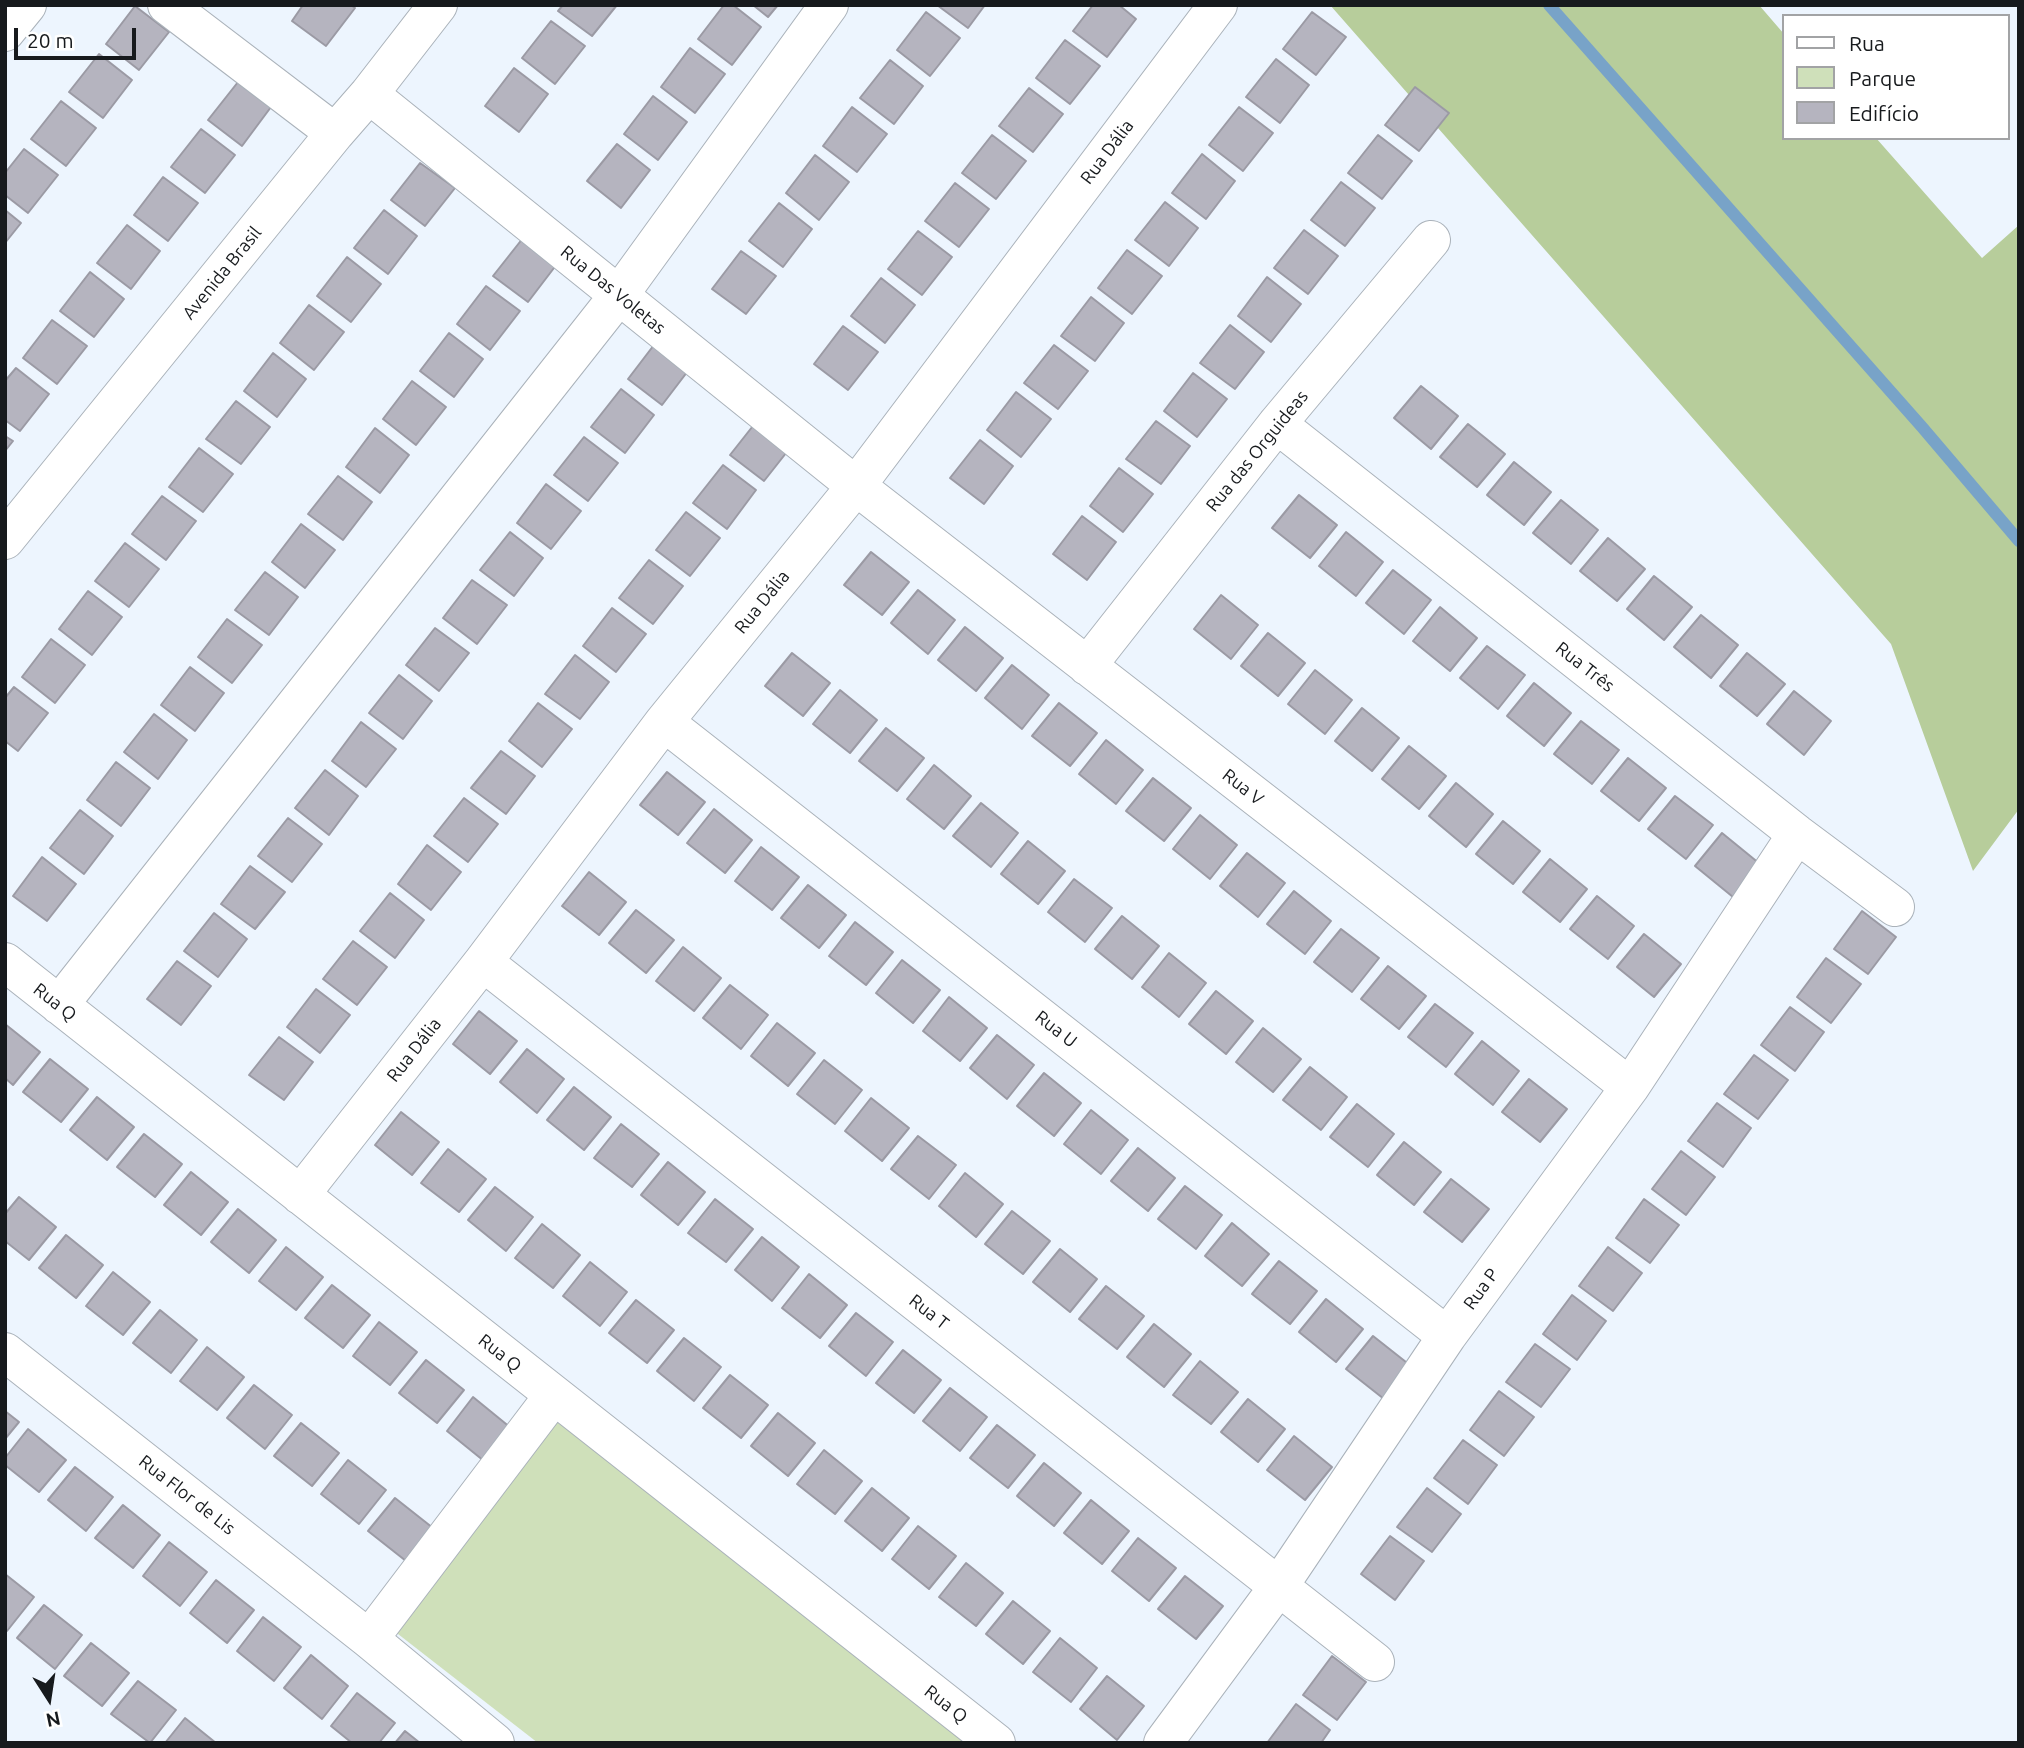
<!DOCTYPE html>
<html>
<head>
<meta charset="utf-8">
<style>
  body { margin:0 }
  #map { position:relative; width:2024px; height:1748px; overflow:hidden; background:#edf5fe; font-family:Ubuntu,sans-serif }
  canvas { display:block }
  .frame { position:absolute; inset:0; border:7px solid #171a1d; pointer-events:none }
  .legend { position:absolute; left:1782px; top:14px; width:228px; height:126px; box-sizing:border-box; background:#fff; border:2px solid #a2a3a5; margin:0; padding:9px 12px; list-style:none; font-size:21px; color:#171a1d }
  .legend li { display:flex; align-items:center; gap:14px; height:35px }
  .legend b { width:35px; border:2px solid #a2a3a5 }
  .north { position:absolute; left:14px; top:1664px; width:70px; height:70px; -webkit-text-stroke:5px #fff; paint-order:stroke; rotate:168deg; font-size:19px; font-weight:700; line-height:28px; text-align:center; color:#171a1d }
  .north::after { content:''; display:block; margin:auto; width:24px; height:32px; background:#171a1d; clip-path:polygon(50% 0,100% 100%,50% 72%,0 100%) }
  .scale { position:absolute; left:14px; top:28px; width:122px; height:32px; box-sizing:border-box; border:4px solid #171a1d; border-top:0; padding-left:9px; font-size:21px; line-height:24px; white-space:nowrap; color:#171a1d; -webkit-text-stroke:5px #fff; paint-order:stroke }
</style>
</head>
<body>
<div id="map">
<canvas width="2024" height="1748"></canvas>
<div class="frame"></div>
<ul class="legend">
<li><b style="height:9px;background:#fff"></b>Rua</li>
<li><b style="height:19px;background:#cfe0ba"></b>Parque</li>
<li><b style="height:19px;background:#b5b4bf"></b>Edifício</li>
</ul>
<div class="north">N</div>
<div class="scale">20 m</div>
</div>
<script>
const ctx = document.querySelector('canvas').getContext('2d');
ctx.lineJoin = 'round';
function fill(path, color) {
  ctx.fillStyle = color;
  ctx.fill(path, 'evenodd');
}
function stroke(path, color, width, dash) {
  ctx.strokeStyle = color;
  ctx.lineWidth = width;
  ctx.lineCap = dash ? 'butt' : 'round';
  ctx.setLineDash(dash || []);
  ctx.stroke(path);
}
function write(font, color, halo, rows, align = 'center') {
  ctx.font = font + ' Ubuntu,sans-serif';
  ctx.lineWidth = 5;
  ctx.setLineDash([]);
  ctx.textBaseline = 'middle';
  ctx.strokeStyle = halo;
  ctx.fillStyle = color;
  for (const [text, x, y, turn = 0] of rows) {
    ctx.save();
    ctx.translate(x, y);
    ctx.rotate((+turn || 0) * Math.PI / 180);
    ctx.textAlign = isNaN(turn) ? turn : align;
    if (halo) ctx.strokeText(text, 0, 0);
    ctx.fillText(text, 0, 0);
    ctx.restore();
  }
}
fill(new Path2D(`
  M556,1415L977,1743H538L389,1627Z`), '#cfe0ba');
fill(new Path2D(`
  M1330,5H1759L1784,34V138H1876L1982,258L2019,225V809L1973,871L1891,644Z`), '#b7cd9b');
stroke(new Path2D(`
  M1549,5L1922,427L2019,541`), '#78a3c8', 12);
const building = new Path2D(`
  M303,5H351L355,8L326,46L292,21Z
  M563,5H617L592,36L558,11Z
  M724,5H733L761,27L732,65L698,39Z
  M753,5H778L768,17Z
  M937,5H985L968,28Z
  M1093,5H1119L1136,19L1107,57L1073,31Z
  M135,6L169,32L139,70L106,44Z
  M926,12L960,38L930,76L897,50Z
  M1312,12L1346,37L1316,75L1283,49Z
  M551,21L585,46L555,84L522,58Z
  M1065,40L1100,66L1070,104L1036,78Z
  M690,48L725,74L695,113L661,87Z
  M99,54L132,80L103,118L69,92Z
  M1276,59L1309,85L1280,123L1246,97Z
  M890,60L923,86L894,124L860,98Z
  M514,68L548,94L519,132L485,106Z
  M238,82L271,107L242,146L208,120Z
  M1415,87L1449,113L1419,151L1385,125Z
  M1029,88L1063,114L1033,152L999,126Z
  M653,96L687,122L658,160L624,134Z
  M61,101L96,128L66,166L31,139Z
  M852,107L887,134L857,172L823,146Z
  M1239,107L1273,133L1243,171L1209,145Z
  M201,129L235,155L205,193L171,167Z
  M992,135L1026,161L996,199L962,173Z
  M1378,135L1412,161L1382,199L1348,173Z
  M617,144L650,170L621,208L587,181Z
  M24,149L58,175L28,213L5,195V173Z
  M1202,154L1235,181L1206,219L1172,193Z
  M815,155L849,182L819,220L786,193Z
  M420,163L455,188L425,226L391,200Z
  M163,177L198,203L168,241L134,215Z
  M1341,182L1375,208L1345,246L1311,220Z
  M955,183L989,209L959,247L925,221Z
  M1165,202L1198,228L1169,266L1135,240Z
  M779,203L812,229L783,267L749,241Z
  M5,210L21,223L5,243Z
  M384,210L417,236L388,274L354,248Z
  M127,225L160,251L131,289L97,263Z
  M1304,230L1338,256L1308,294L1274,268Z
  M918,231L952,257L922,295L888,269Z
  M523,238L557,264L528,302L493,276Z
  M1127,250L1162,276L1132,314L1098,288Z
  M741,251L776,276L746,314L712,289Z
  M347,257L381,284L351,322L317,296Z
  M90,272L124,299L94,337L60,311Z
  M1267,277L1301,304L1271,342L1238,316Z
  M881,278L915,305L885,343L851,316Z
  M486,286L520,311L490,350L457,324Z
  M1091,297L1124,323L1095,361L1061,336Z
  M309,305L344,332L314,370L280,343Z
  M52,320L87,346L57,384L23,358Z
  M1230,325L1264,352L1235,389L1200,363Z
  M843,326L878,352L848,390L814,364Z
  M449,333L483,359L454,397L420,371Z
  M657,341L691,367L662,405L628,379Z
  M1054,345L1088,371L1058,409L1024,383Z
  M273,353L306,379L277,417L244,391Z
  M16,368L49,394L20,431L5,420V381Z
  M1193,373L1227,399L1197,437L1164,411Z
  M412,381L446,407L416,445L383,419Z
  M1421,386L1458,416L1431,449L1394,418Z
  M621,389L654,415L625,453L591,427Z
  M1016,392L1051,419L1021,457L987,430Z
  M236,401L270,427L241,464L206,439Z
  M760,417L794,443L764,481L730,455Z
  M1156,421L1190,446L1161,484L1126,459Z
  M1468,424L1505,454L1477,487L1440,457Z
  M375,428L409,455L380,493L346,467Z
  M5,436L13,441L5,451Z
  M584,437L618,463L588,501L554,475Z
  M980,440L1013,466L984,504L950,478Z
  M199,448L233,474L203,512L169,487Z
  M1514,462L1551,492L1524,525L1487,495Z
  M723,465L756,490L727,529L693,503Z
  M1119,468L1153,494L1123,532L1090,506Z
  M338,476L372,502L343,540L308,514Z
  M546,484L581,511L551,549L517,523Z
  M1299,495L1337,525L1310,558L1272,528Z
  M162,496L196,521L166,560L132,534Z
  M1561,500L1598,530L1571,564L1533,533Z
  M686,512L720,538L690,576L656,550Z
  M1082,516L1116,542L1087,580L1053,554Z
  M301,524L335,550L305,588L272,562Z
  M510,532L543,558L514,596L480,570Z
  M1346,532L1383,562L1356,596L1319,566Z
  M1608,538L1645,569L1617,601L1580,571Z
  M125,543L159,569L129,607L95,581Z
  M871,552L909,582L882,615L844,585Z
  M649,560L683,586L653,624L619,598Z
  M1393,570L1431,600L1404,634L1366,603Z
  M265,572L298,597L269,635L235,610Z
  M1654,576L1692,607L1664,640L1627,609Z
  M472,580L507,605L477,644L443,618Z
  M918,590L955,620L928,654L891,623Z
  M88,591L122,617L92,655L59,629Z
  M1221,595L1258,625L1231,659L1194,629Z
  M1440,607L1477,638L1450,671L1413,641Z
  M612,608L646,634L616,672L583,646Z
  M1701,615L1738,645L1711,678L1674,647Z
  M227,619L262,645L232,683L198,657Z
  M965,627L1003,658L976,691L938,660Z
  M435,628L469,653L439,691L406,665Z
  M1268,633L1305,663L1278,696L1241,666Z
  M51,639L85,665L55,703L22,677Z
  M1487,646L1525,675L1498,709L1460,678Z
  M792,653L830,683L803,716L765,686Z
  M1747,653L1785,684L1757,716L1720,686Z
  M575,655L609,682L580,719L545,694Z
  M1012,665L1049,695L1022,729L985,698Z
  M190,667L224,693L195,731L161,705Z
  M1315,670L1352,700L1325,734L1288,704Z
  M399,675L432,701L403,739L369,713Z
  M1534,683L1571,713L1544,746L1507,716Z
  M14,687L48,713L18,751L5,741V698Z
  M840,690L877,720L850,753L813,724Z
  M1794,691L1831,721L1804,755L1767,724Z
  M538,703L572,729L542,767L509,741Z
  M1059,703L1097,733L1070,766L1032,736Z
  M1362,708L1399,738L1372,771L1335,741Z
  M154,714L187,740L158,779L124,752Z
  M1581,721L1619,750L1592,784L1554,754Z
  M361,722L396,749L366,787L332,761Z
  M886,728L924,758L897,791L859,761Z
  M1106,740L1143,770L1116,804L1079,774Z
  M1409,746L1446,776L1419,809L1382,779Z
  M501,751L535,776L506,814L471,788Z
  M1628,758L1666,788L1639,821L1601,791Z
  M116,762L150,788L121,826L87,800Z
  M934,765L971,796L944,829L907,799Z
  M325,770L358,796L329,835L295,808Z
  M667,772L705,802L678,835L640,805Z
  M1153,778L1191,808L1164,841L1126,811Z
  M1456,783L1493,814L1466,847L1429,816Z
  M1675,796L1713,825L1686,859L1648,829Z
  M464,798L498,824L468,862L434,836Z
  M981,803L1018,833L991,867L953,836Z
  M714,809L752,840L725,873L687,843Z
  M80,810L113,836L84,874L50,848Z
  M1200,815L1237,845L1210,879L1173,849Z
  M288,818L322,844L292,882L258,856Z
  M1503,821L1540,851L1513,884L1476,854Z
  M1722,833L1760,864L1733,897L1695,866Z
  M1028,841L1065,871L1038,904L1001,874Z
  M427,845L461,872L431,910L398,884Z
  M761,847L799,877L772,910L735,881Z
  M1247,853L1285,883L1258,917L1220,886Z
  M42,857L76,884L47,921L13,896Z
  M1550,859L1587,889L1560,922L1523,892Z
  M250,866L285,892L255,929L221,904Z
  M589,872L626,902L599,935L562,906Z
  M1074,879L1112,908L1085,942L1048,912Z
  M808,885L846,915L819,948L781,918Z
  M1294,891L1331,921L1305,954L1267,924Z
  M390,893L424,920L395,958L360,931Z
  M1597,896L1634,926L1608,959L1570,929Z
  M636,910L674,940L646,973L609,943Z
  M1862,911L1896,937L1868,974L1834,949Z
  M214,913L247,939L218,977L184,951Z
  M1122,916L1159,946L1132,979L1095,949Z
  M855,922L893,952L866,985L829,956Z
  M1341,929L1379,958L1352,992L1314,962Z
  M1644,934L1681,964L1654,997L1617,967Z
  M353,941L387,967L357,1005L323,979Z
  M683,947L721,978L694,1011L656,981Z
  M1169,953L1206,983L1179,1017L1142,987Z
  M1826,958L1861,984L1831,1023L1797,997Z
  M902,960L940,990L913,1023L876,993Z
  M177,961L211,986L181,1025L147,999Z
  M1388,966L1426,996L1399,1029L1361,999Z
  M730,985L768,1015L741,1049L703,1018Z
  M316,989L350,1015L320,1053L287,1027Z
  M1216,991L1253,1021L1226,1054L1189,1024Z
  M949,997L987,1028L960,1061L923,1031Z
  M1435,1004L1473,1033L1446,1067L1408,1037Z
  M1790,1007L1824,1032L1795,1071L1761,1045Z
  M479,1011L517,1041L490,1074L453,1044Z
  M777,1023L815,1053L788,1086L751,1056Z
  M5,1024L40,1052L13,1085L5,1078Z
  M1263,1028L1301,1059L1273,1092L1236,1062Z
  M997,1035L1034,1065L1007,1099L970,1068Z
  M279,1037L313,1062L284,1100L249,1075Z
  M1482,1041L1519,1071L1493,1105L1455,1074Z
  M527,1049L564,1079L537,1113L500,1082Z
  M1754,1055L1788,1080L1758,1119L1724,1094Z
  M50,1059L88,1089L61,1122L23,1092Z
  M824,1060L862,1090L835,1124L797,1094Z
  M1310,1067L1347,1097L1321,1130L1283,1100Z
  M1044,1073L1081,1103L1054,1136L1017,1106Z
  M1529,1079L1567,1109L1540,1142L1502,1112Z
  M574,1087L611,1117L584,1150L547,1120Z
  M97,1097L134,1127L107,1160L70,1130Z
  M871,1098L909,1128L882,1161L845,1131Z
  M1717,1103L1751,1128L1723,1167L1688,1141Z
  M1357,1104L1394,1134L1368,1167L1330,1137Z
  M1091,1110L1128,1140L1101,1174L1064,1144Z
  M401,1112L439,1142L412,1175L375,1145Z
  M621,1124L659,1154L632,1187L594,1158Z
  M144,1134L182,1164L155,1197L117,1167Z
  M918,1136L956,1165L929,1199L891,1169Z
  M1404,1142L1441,1172L1414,1205L1377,1175Z
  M1138,1148L1175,1178L1148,1211L1111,1181Z
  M448,1149L486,1179L459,1212L421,1183Z
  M1681,1151L1715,1177L1686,1215L1652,1189Z
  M668,1162L705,1192L678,1225L641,1195Z
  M191,1172L228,1202L201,1235L164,1205Z
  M965,1173L1003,1204L976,1237L939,1206Z
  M1451,1179L1489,1209L1462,1242L1424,1212Z
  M1185,1186L1222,1215L1196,1249L1158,1219Z
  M495,1187L533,1217L506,1251L468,1220Z
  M19,1197L56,1227L29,1260L5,1241V1214Z
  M715,1199L753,1229L726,1262L688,1233Z
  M1644,1199L1679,1225L1650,1263L1616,1238Z
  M238,1209L276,1240L249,1273L211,1242Z
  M1012,1211L1050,1241L1023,1274L985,1244Z
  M1232,1223L1269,1254L1242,1286L1205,1256Z
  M542,1224L580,1255L553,1288L515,1258Z
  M66,1235L103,1265L76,1298L39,1268Z
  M762,1237L799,1267L772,1301L735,1270Z
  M286,1247L323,1277L296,1310L259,1281Z
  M1608,1247L1642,1273L1613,1311L1579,1286Z
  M1060,1249L1097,1279L1070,1312L1033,1282Z
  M1279,1261L1317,1291L1290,1324L1252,1294Z
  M590,1262L627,1292L600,1326L563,1296Z
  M113,1272L150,1302L123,1335L86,1306Z
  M809,1274L847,1305L820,1338L782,1308Z
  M332,1285L370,1315L343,1348L305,1318Z
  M1106,1286L1144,1316L1117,1349L1079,1319Z
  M1572,1295L1606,1321L1577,1360L1543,1334Z
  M1326,1299L1363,1329L1336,1362L1299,1332Z
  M636,1300L674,1330L647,1363L609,1333Z
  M160,1310L197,1340L171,1373L133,1343Z
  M856,1313L893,1342L866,1376L829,1346Z
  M379,1322L417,1352L390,1385L353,1356Z
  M1154,1324L1191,1354L1164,1387L1127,1357Z
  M1373,1336L1411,1366L1384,1399L1346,1369Z
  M684,1338L721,1367L694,1401L657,1371Z
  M1535,1344L1570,1369L1541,1407L1506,1382Z
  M207,1347L244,1377L217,1410L180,1381Z
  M903,1350L941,1380L914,1413L876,1383Z
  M426,1360L464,1390L437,1423L399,1393Z
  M1200,1361L1238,1392L1211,1424L1173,1395Z
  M730,1375L768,1405L741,1438L703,1408Z
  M254,1385L292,1415L265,1449L227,1418Z
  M950,1388L987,1417L960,1451L923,1421Z
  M1499,1391L1534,1417L1504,1456L1470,1430Z
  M473,1397L511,1428L484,1461L447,1431Z
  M1248,1399L1285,1429L1258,1462L1221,1432Z
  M5,1411L19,1422L5,1439Z
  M778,1413L815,1443L788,1476L751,1446Z
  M301,1423L339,1453L312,1486L274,1456Z
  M997,1425L1035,1455L1008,1488L970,1458Z
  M28,1429L66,1460L39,1492L5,1465V1458Z
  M1294,1436L1332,1467L1305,1500L1267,1470Z
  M1463,1440L1497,1465L1468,1504L1434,1478Z
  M824,1450L862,1481L835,1514L797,1484Z
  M348,1460L386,1490L359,1524L321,1494Z
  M1044,1463L1081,1493L1054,1526L1017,1496Z
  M75,1467L113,1497L86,1531L48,1500Z
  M872,1488L909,1518L882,1551L845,1521Z
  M1427,1488L1461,1514L1432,1552L1397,1527Z
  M395,1498L433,1528L406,1561L368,1531Z
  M1091,1500L1129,1531L1102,1564L1064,1533Z
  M123,1505L160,1535L133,1568L95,1538Z
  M918,1526L956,1556L929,1589L892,1559Z
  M1390,1536L1424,1561L1395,1600L1361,1574Z
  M1138,1538L1176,1568L1149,1601L1112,1571Z
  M169,1542L207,1572L180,1606L143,1576Z
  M966,1563L1003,1593L976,1626L939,1597Z
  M5,1574L34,1597L7,1631L5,1629Z
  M1185,1576L1223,1606L1196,1639L1158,1609Z
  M216,1580L254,1610L227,1643L190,1613Z
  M1013,1601L1050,1631L1023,1664L986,1634Z
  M44,1605L82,1635L55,1669L17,1638Z
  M263,1617L301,1647L274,1681L237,1651Z
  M1060,1638L1097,1668L1071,1702L1033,1672Z
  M91,1643L129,1673L102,1706L64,1676Z
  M311,1655L348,1686L322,1719L284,1688Z
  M1332,1656L1366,1682L1337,1720L1303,1695Z
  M1107,1676L1144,1706L1117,1740L1080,1709Z
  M138,1681L176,1710L150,1743L111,1714Z
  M357,1693L395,1723L379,1743H352L331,1726Z
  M1296,1704L1330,1730L1321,1743H1267Z
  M185,1718L216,1743H165Z
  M405,1731L420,1743H395Z`);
fill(building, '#b5b4bf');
stroke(building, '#9b9aa4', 2);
const minor = new Path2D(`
  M167,5L335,133
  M5,32L27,5
  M369,94L856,486L1630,1087
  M1277,424L1797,834L1895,907
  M5,540L335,133L369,94L438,5
  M1087,666L1277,424L1431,240
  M664,722L1447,1336
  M5,962L996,1743
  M483,962L1375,1662
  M59,1005L619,295L829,5
  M300,1195L483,962L664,722L856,486L1218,5
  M5,1352L369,1639L495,1743
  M369,1639L554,1395
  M1163,1743L1279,1586L1447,1336L1630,1087L1797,834`);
stroke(minor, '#aab2ba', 40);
stroke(minor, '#fff', 38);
write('18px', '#171a1d', '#fff', [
  ["Rua Dália",1107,152,-53],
  ["Avenida Brasil",222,273,-51],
  ["Rua Das Voletas",613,290,39],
  ["Rua das Orguideas",1257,451,-51],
  ["Rua Dália",762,602,-51],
  ["Rua Três",1585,667,38],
  ["Rua V",1243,787,38],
  ["Rua Q",55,1002,38],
  ["Rua U",1056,1029,38],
  ["Rua Dália",414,1050,-52],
  ["Rua P",1481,1289,-54],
  ["Rua T",929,1312,38],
  ["Rua Q",500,1353,38],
  ["Rua Flor de Lis",187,1495,38],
  ["Rua Q",946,1704,38]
]);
</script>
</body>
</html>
